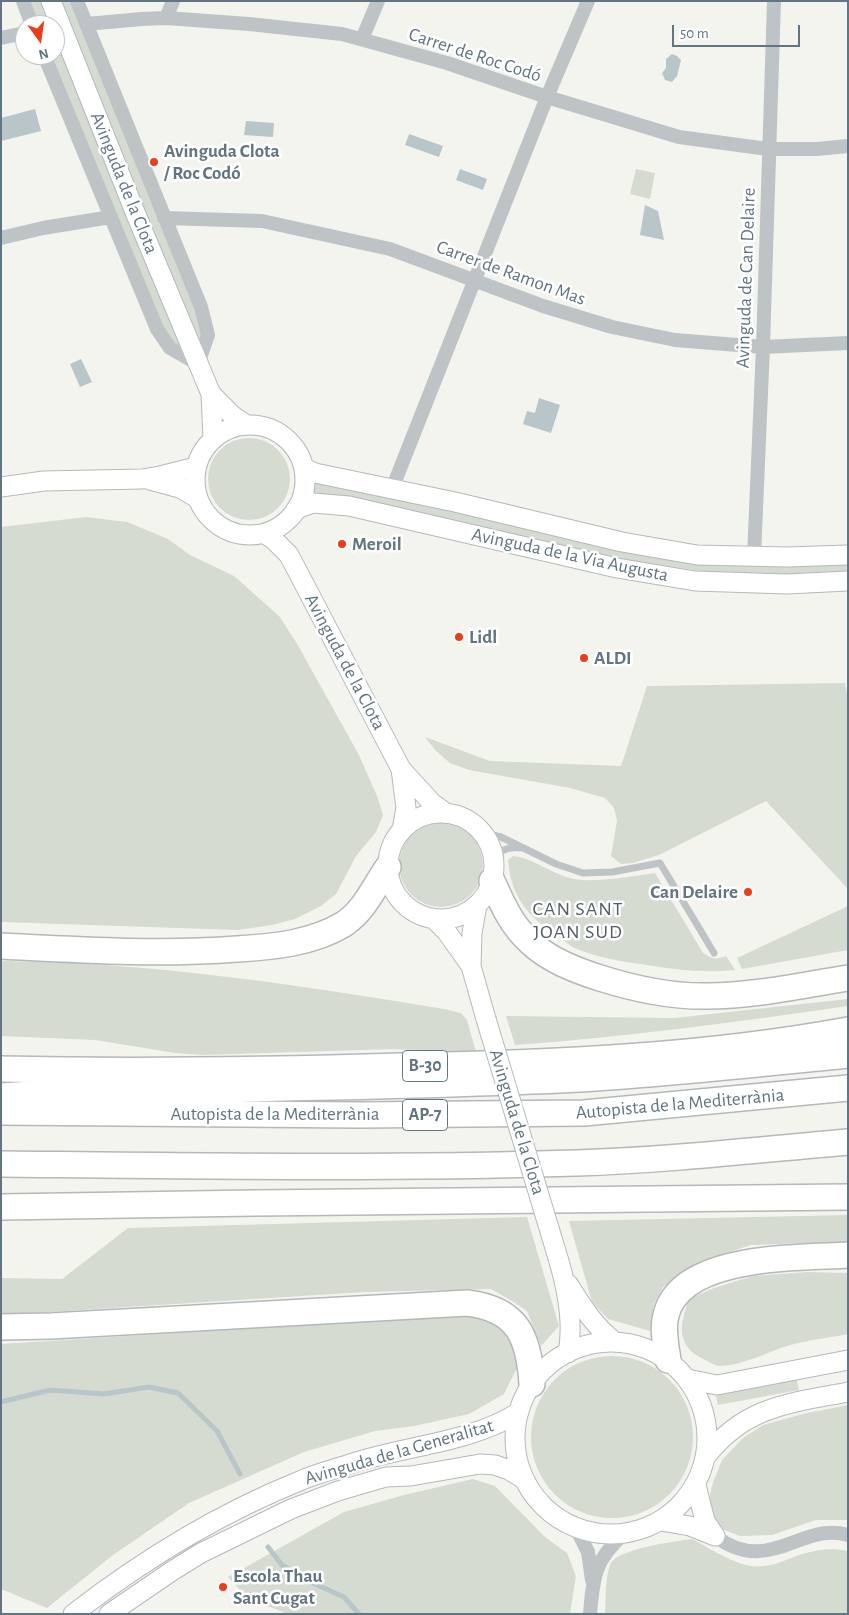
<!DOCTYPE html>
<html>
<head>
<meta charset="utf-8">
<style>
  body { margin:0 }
  #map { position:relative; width:849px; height:1615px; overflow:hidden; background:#f4f4ef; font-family:"Alegreya Sans",sans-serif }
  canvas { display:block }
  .frame { position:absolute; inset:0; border:2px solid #617682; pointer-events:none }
  .north { position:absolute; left:15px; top:15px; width:50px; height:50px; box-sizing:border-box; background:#fff; border:1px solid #c0c8cd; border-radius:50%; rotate:166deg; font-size:14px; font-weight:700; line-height:20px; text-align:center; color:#617682 }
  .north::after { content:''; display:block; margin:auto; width:18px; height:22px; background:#ec3d18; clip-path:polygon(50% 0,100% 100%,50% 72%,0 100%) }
  .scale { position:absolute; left:672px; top:25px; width:128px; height:22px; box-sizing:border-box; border:2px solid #617682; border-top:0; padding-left:6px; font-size:15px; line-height:18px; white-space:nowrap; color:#617682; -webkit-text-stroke:4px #fff; paint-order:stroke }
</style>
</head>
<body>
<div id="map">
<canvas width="849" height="1615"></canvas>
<div class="frame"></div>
<div class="north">N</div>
<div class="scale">50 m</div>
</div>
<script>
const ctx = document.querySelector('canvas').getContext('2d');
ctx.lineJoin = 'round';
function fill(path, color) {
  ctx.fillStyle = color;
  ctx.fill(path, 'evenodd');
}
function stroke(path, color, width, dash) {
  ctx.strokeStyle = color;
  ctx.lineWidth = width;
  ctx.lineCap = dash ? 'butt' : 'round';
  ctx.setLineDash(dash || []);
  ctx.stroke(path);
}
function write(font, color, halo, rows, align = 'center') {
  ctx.font = font + ' "Alegreya Sans",sans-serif';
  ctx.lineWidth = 5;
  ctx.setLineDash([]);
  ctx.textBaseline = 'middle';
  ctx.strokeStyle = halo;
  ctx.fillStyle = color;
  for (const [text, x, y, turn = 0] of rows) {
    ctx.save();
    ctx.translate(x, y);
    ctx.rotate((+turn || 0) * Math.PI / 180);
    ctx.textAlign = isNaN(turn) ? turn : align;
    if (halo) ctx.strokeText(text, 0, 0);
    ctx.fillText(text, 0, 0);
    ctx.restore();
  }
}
fill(new Path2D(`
  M23,1H78L201,307L211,394L157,329L44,55H55V25H32Z
  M636,169L655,173L650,199L630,194Z
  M208 479a41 41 0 1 1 82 0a41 41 0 1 1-82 0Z
  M315,482L421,501L554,536L615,550L848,561V573L794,576L730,574L693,570L621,559L361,500L313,494Z
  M86,517L127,522L168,539L190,555L234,576L279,616L296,642L359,755L377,796L383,815L376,832L356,856L336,894L321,906L295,919L272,925L238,930L1,922V527Z
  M845,683L848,699V889L766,801L659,855L633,863L621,864L611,856L617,821L614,808L605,798L570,788L469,770L450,763L435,750L425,737L490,761L621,766L647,686Z
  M399 865a42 42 0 1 1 84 0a42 42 0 1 1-84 0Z
  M513,856C533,858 550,873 570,878C590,884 634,876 655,873L703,953C712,959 716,960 726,956L735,970C705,973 677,970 647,965C624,962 599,958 577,949C570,946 564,941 558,936C528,917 511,897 508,860Z
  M848,904V950L742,969L737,958L846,907Z
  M1,961C150,962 298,985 444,1009L461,1013L467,1020L476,1052L393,1049L203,1055L175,1053L95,1040L1,1036Z
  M848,999V1006C737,1022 627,1037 515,1045L506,1016L674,1018Z
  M848,1215V1242L751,1245L704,1260L663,1287L654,1304L650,1331L608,1319L592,1302L569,1221Z
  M527,1217L559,1326L541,1346L527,1311L512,1301L491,1289L365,1292L1,1315V1278L62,1279L128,1228Z
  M808,1272L848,1273V1334C828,1338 807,1340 787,1346C765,1353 744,1365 720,1366C715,1366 708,1361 703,1359C675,1345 680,1324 689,1299L714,1288L753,1276Z
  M466,1312L501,1327L515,1346L518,1366L504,1394L469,1414L414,1426L375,1431L304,1452L189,1503L113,1555L47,1608L1,1589V1344L238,1329Z
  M531 1437a81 81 0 1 1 162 0a81 81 0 1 1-162 0Z
  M796,1377L799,1390L718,1405L715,1392Z
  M848,1405V1520H816L772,1535L740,1536L722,1529L712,1517L708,1503L713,1482L722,1460L743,1438L763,1425L803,1414Z
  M473,1479L495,1486L545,1537L567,1553L576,1576L570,1614H288L246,1597L228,1577L344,1512L404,1495Z
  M692,1539C709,1548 732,1563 751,1566C772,1569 787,1558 806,1553C820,1549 834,1548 848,1551V1614H605C606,1600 605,1575 611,1563C618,1549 676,1541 692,1539Z`), '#d5dbd0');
fill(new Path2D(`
  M672,54L677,56L681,60L677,76L672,82L665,80L662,73L666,68V59Z
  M35,109L41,131L1,141V118Z
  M246,121L274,123L273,137L244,135Z
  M409,134L443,146L439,157L405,145Z
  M460,169L487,179L483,190L456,180Z
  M645,205L658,211L664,240L640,235Z
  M81,359L92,382L80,387L70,364Z
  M539,398L560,405L551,433L523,424L527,411L535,413Z`), '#b8c6ca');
stroke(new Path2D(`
  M1,1402L50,1390L104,1394L149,1387L178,1393L217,1431L240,1474
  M268,1547L282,1565L308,1581L344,1597L359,1614`), '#b8c6ca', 5);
const secondary = new Path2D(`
  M51,1L137,217L211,394L233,416L245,424
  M211,394L213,438
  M195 480a55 55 0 1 1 110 0a55 55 0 1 1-110 0Z
  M304,468L315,473L455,502L622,542L697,555L787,557L848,555
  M150,480L180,488L197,498
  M1,487L44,481L142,479L160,476L196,467
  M296,509L313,503L349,506L617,568L695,581L787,584L848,581
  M264,533L273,539L289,555L401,769L432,803L446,813
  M401,769L406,808L402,830
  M388 866a53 53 0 1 1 106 0a53 53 0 1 1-106 0Z
  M477,905L472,933L471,966L486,1019
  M433,918L446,931L471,966
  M558,1258C567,1288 574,1322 568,1353
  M568,1284C582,1306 594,1326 615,1342
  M515 1438a96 96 0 1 1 192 0a96 96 0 1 1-192 0Z
  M687,1379L717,1385L848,1360
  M707,1455C746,1406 790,1403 848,1392
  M696,1485L705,1521L715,1536
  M661,1521L690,1526L715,1536
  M73,1614C144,1559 220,1513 302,1480C318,1473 336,1469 353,1463C405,1446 473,1442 519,1412
  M109,1614L172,1571L201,1553L291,1509L338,1491L386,1477L411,1476L480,1464L495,1465L509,1470L524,1479`);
const highway = new Path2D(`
  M492,881C502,903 511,925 530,942C549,960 575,970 600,978C635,989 672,997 708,996C755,996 802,985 848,978
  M1,946C80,950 158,955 237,949C273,947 313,943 344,924C365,910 374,887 388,867
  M1,1069C135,1072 268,1070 402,1066C551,1063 701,1057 848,1030
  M1,1096L49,1093C225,1088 403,1088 579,1079C669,1074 758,1064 848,1055
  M1,1112L359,1115L584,1113L848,1088
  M1,1164C193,1166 385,1169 576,1163C667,1160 757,1150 848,1142
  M1,1207L255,1203L848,1197
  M1,1327L51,1326L467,1303C518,1309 529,1337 532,1384
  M668,1360C666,1346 662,1329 666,1315C681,1254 799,1258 848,1255`);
stroke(secondary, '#b3b9bd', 21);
stroke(highway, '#b3b8ba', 28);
stroke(new Path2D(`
  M481,832L501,837L556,864L583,873L612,872L660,863L714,953
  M494,864C498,850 506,847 520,848`), '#bec4c6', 7);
stroke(new Path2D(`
  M23,1L32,25
  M166,18L173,1
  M86,24L142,19L166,18L249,24L342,34L447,63L547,97L679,137L768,149H817L848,146
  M1,38L25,33
  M362,39L378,1
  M44,55L157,329L170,348L198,364L208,335L201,307L77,1
  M164,218L262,221L390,249L543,306L612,327L675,340L763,347L848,343
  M1,238L43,228L111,217
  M392,489L547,97L588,1
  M754,556L763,347L774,1
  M576,1528L588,1552L592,1580
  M715,1536C769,1577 801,1521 848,1535
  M590,1614C593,1577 595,1559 624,1534`), '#bec4c6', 14);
stroke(secondary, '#fff', 19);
stroke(highway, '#fff', 25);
const secondaryBridge = new Path2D(`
  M486,1019L558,1258`);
stroke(secondaryBridge, '#b3b9bd', 21, []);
stroke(secondaryBridge, '#fff', 19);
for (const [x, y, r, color] of [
  [154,162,5,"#ec3d18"],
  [342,544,5,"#ec3d18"],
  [459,637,5,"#ec3d18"],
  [584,658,5,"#ec3d18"],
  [748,892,5,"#ec3d18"],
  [223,1587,5,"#ec3d18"]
]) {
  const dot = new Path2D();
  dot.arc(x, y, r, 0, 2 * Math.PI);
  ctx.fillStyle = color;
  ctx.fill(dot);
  stroke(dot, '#fff', 2);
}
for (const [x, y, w] of [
  [425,1066,45],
  [425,1115,45]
]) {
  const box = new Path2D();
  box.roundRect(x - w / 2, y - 15.5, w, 31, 4);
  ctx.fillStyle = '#fff';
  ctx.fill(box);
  stroke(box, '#617682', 1);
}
write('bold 18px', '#617682', null, [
  ["B-30",425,1066],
  ["AP-7",425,1115]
]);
write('19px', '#617682', '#fff', [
  ["Carrer de Roc Codó",475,55,18],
  ["Avinguda de la Clota",124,183,68],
  ["Carrer de Ramon Mas",511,273,20],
  ["Avinguda de Can Delaire",746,278,-88],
  ["Avinguda de la Via Augusta",570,555,12],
  ["Avinguda de la Clota",345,662,62],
  ["Autopista de la Mediterrània",680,1104,-5],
  ["Autopista de la Mediterrània",275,1114],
  ["Avinguda de la Clota",517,1122,73],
  ["Avinguda de la Generalitat",399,1452,-16]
]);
write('bold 19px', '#617682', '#fff', [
  ["Avinguda Clota",164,151],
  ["/ Roc Codó",164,173],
  ["Meroil",352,544],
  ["Lidl",469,637],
  ["ALDI",594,658],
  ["Can Delaire",738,892,"right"],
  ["Escola Thau",233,1576],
  ["Sant Cugat",233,1598]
], 'left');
ctx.letterSpacing = '1px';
write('20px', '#505e67', '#fff', [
  ["CAN SANT",578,909],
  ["JOAN SUD",578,932]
]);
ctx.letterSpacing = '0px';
</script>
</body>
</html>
